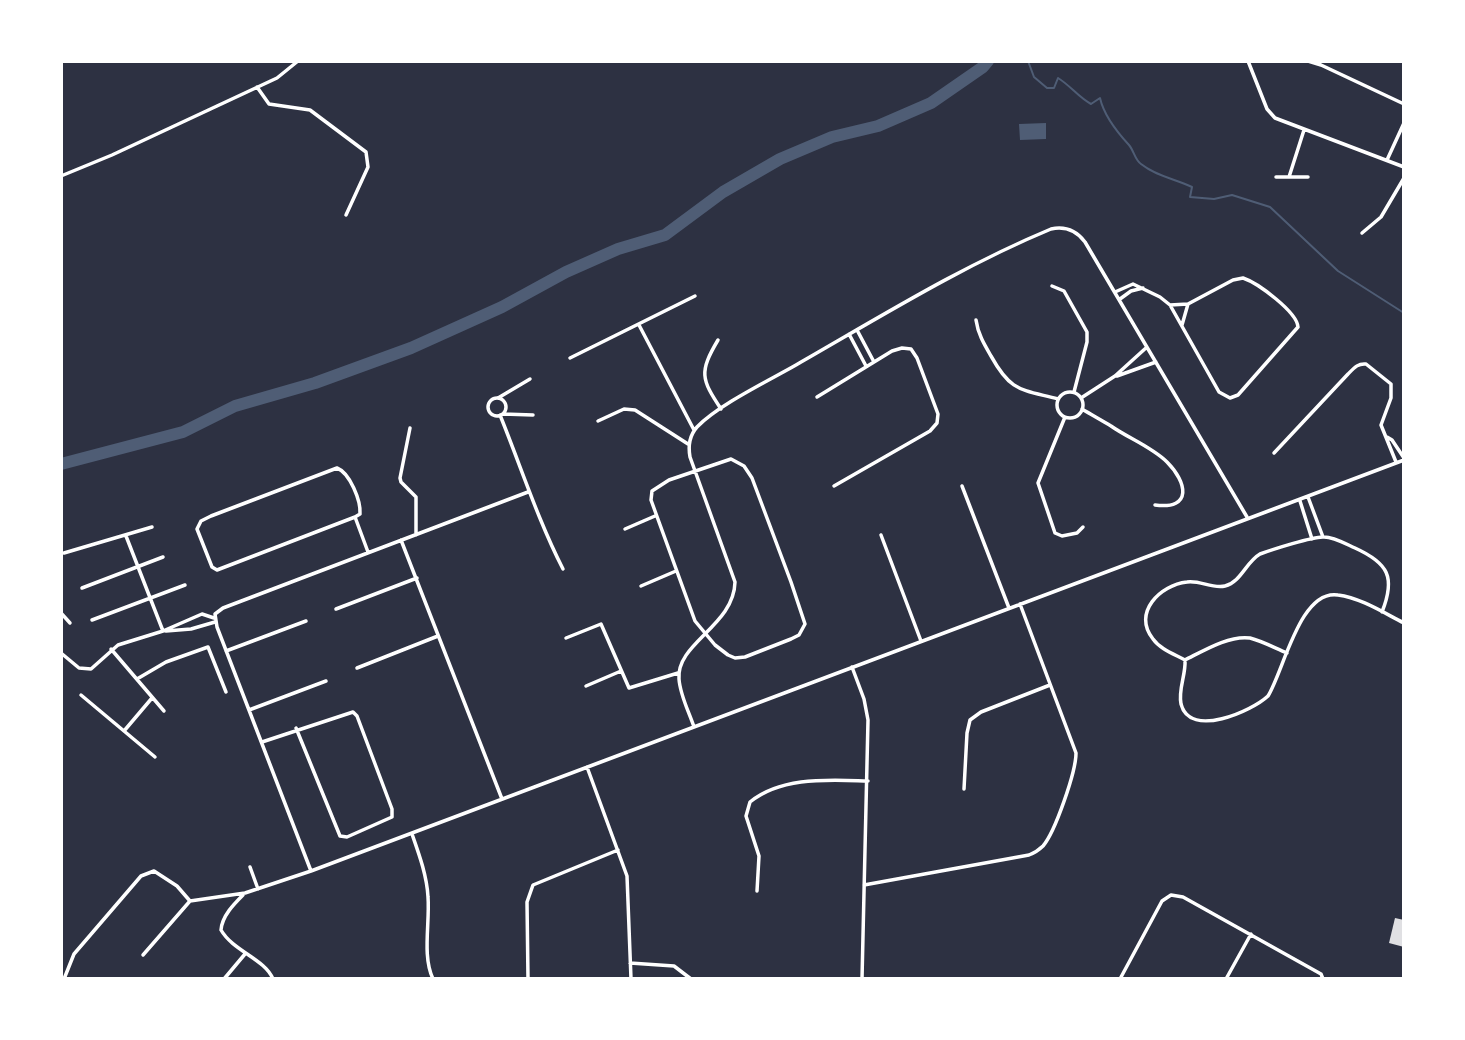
<!DOCTYPE html>
<html>
<head>
<meta charset="utf-8">
<style>
  body { margin:0 }
  #map { position:relative; width:1465px; height:1040px; overflow:hidden; background:#2d3142; font-family:Rubik,sans-serif }
  canvas { display:block }
  .frame { position:absolute; inset:0; border:63px solid #fff; pointer-events:none }
</style>
</head>
<body>
<div id="map">
<canvas width="1465" height="1040"></canvas>
<div class="frame"></div>
</div>
<script>
const ctx = document.querySelector('canvas').getContext('2d');
ctx.lineJoin = 'round';
function fill(path, color) {
  ctx.fillStyle = color;
  ctx.fill(path, 'evenodd');
}
function stroke(path, color, width, dash) {
  ctx.strokeStyle = color;
  ctx.lineWidth = width;
  ctx.lineCap = dash ? 'butt' : 'round';
  ctx.setLineDash(dash || []);
  ctx.stroke(path);
}
fill(new Path2D(`
  M1046,123V139L1020,140L1019,124Z`), '#4f5d75');
stroke(new Path2D(`
  M1028,61L1034,77L1047,88H1054L1058,78C1071,86 1078,97 1091,104L1100,98C1104,116 1117,132 1129,145C1134,151 1135,160 1141,164C1156,176 1175,179 1192,187L1190,197L1214,199L1232,195L1270,207L1338,271L1404,313`), '#4f5d75', 2);
stroke(new Path2D(`
  M61,464L183,432L235,406L315,383L411,348L502,307L566,272L618,249L665,235L723,192L780,159L832,137L878,126L931,103L983,67L988,61`), '#4f5d75', 12);
fill(new Path2D(`
  M1395,918L1404,920V947L1389,943Z`), '#e0e0e3');
stroke(new Path2D(`
  M1248,61L1267,109L1275,118L1404,167
  M1308,61L1321,65L1404,104
  M257,87L269,104L310,110L366,152L368,167L346,215
  M1387,160L1404,123
  M61,176L112,155L277,78L298,61
  M1276,177H1289L1304,130
  M1289,177H1308
  M1362,233L1381,217L1404,178
  M1052,286L1064,291L1087,332V342L1074,392
  M1115,292L1133,284L1160,297L1170,305L1219,392L1230,398L1238,395L1298,327C1297,312 1258,283 1243,278L1233,280L1188,304L1170,305
  M1120,299L1131,291L1143,288
  M976,320C978,334 984,344 991,356C1011,392 1020,389 1058,399
  M639,325L694,430
  M1182,325L1188,304
  M857,330L874,362
  M849,334L866,366
  M718,340C699,372 701,379 721,409
  M570,358L695,296
  M1117,376L1156,362
  M1057 405a13 13 0 1 1 26 0a13 13 0 1 1-26 0Z
  M817,397L892,351L902,348L911,349L917,358L938,414L937,423L930,431L834,486
  M498,398L530,379
  M1081,398L1115,376L1147,347
  M488 407a9 9 0 1 1 18 0a9 9 0 1 1-18 0Z
  M1082,409C1092,415 1101,420 1111,426C1128,438 1152,447 1167,462C1187,482 1193,510 1155,505
  M503,414L533,415
  M500,415C521,467 538,520 563,569
  M1065,417L1038,483L1055,533L1062,536L1077,533L1083,527
  M598,421L624,409L635,410L688,444
  M410,428L400,478L401,482L416,497V535
  M1387,437L1392,440L1404,458
  M1274,453L1348,374C1354,368 1358,363 1366,364L1391,384V398L1381,425L1396,462
  M731,459L744,466L752,478L791,582L805,624L799,635L791,639L745,657L735,658L728,655L715,645L695,621L651,500L652,491L669,480Z
  M962,486L1009,608
  M1308,497L1323,537
  M1300,501L1312,539
  M355,517L217,570L212,567L197,529L201,521L211,516L337,468C350,473 361,501 360,514L355,517L368,552
  M625,529L655,516
  M881,535L921,641
  M126,536L163,631
  M401,540L502,799
  M64,553L152,527
  M641,586L676,571
  M82,588L163,557
  M336,609L417,578
  M1382,612C1396,577 1388,563 1355,548C1346,544 1334,537 1324,537C1314,536 1271,550 1260,554C1246,562 1241,582 1225,586C1212,589 1200,580 1187,582C1160,585 1132,613 1153,639C1160,649 1174,654 1185,660C1186,675 1178,689 1181,704C1190,739 1252,711 1268,696C1284,670 1300,589 1338,595C1361,598 1384,613 1404,623
  M61,613L70,623
  M92,620L185,585
  M166,631L191,629L215,622
  M566,638L601,624L629,688L678,673
  M111,649L164,711
  M226,651L306,621
  M61,653L79,668L91,669L118,645L163,631L202,614L214,618
  M1185,660C1203,651 1229,635 1250,638C1262,641 1275,648 1287,653
  M852,667L864,699L868,720L862,979
  M357,668L438,636
  M137,679L166,662L208,647L226,692
  M586,686L621,671
  M81,695L155,757
  M249,710L326,681
  M694,727C689,712 680,695 679,679C676,643 734,626 735,582L690,457C688,446 689,436 697,427C718,405 768,381 796,365C880,317 962,266 1051,229C1065,226 1076,230 1085,242L1247,517
  M124,731L152,698
  M262,742L353,712L357,716L392,809V817L347,837L340,836L296,728
  M587,767L627,876L631,979
  M964,789L967,733L970,720L981,712L1050,685
  M412,834C419,854 427,876 428,897C430,923 422,956 433,979
  M250,867L258,889
  M311,871L217,627L215,614L223,608L528,492
  M864,885L1029,855C1034,853 1039,850 1043,846C1055,832 1076,772 1076,753L1020,604
  M757,891L759,856L746,816L750,802C782,776 829,780 868,781
  M243,895C234,904 222,916 221,930C233,951 265,959 273,979
  M190,901L245,893L311,871L1404,460
  M630,963L674,966L691,979
  M64,979L74,954L141,876L154,871L177,886L190,901L143,955
  M224,979L245,954
  M528,979L527,902L533,885L618,850
  M1120,979L1162,901L1171,895L1183,897L1321,974L1323,979
  M1226,979L1251,934`), '#fff', 3.5);
</script>
</body>
</html>
